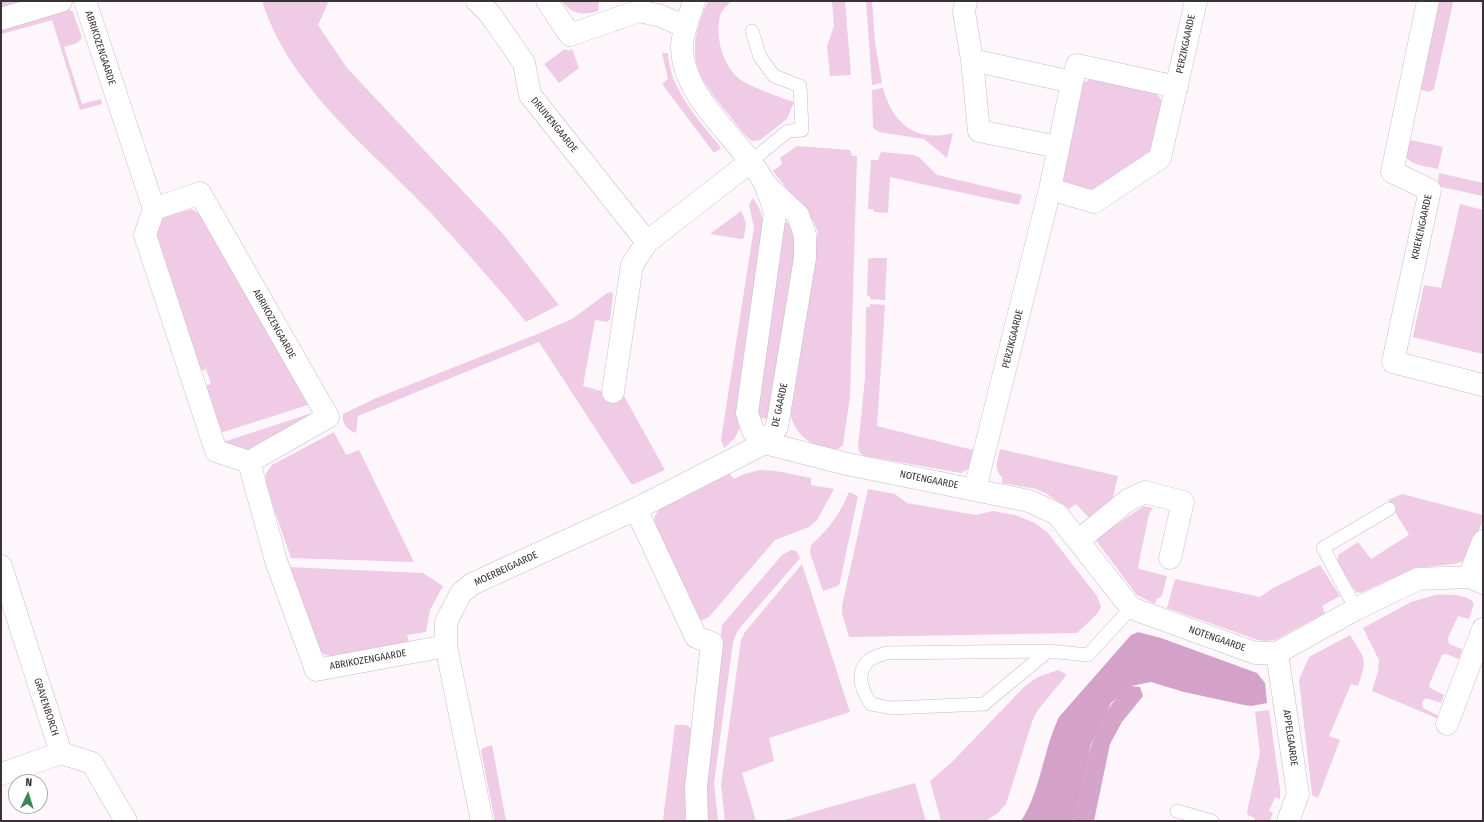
<!DOCTYPE html>
<html>
<head>
<meta charset="utf-8">
<style>
  body { margin:0 }
  #map { position:relative; width:1484px; height:822px; overflow:hidden; background:#fdf6fb; font-family:"Fira Sans Condensed",sans-serif }
  canvas { display:block }
  .frame { position:absolute; inset:0; border:2px solid #383136; pointer-events:none }
  .north { position:absolute; left:8px; top:774px; width:40px; height:40px; box-sizing:border-box; background:#fff; border:1px solid #afadaf; border-radius:50%; rotate:4deg; font-size:11px; font-weight:700; line-height:16px; text-align:center; color:#383136 }
  .north::after { content:''; display:block; margin:auto; width:14px; height:18px; background:#388757; clip-path:polygon(50% 0,100% 100%,50% 72%,0 100%) }
</style>
</head>
<body>
<div id="map">
<canvas width="1484" height="822"></canvas>
<div class="frame"></div>
<div class="north">N</div>
</div>
<script>
const ctx = document.querySelector('canvas').getContext('2d');
ctx.lineJoin = 'round';
function fill(path, color) {
  ctx.fillStyle = color;
  ctx.fill(path, 'evenodd');
}
function stroke(path, color, width, dash) {
  ctx.strokeStyle = color;
  ctx.lineWidth = width;
  ctx.lineCap = dash ? 'butt' : 'round';
  ctx.setLineDash(dash || []);
  ctx.stroke(path);
}
function write(font, color, halo, rows, align = 'center') {
  ctx.font = font + ' "Fira Sans Condensed",sans-serif';
  ctx.lineWidth = 3.5;
  ctx.setLineDash([]);
  ctx.textBaseline = 'middle';
  ctx.strokeStyle = halo;
  ctx.fillStyle = color;
  for (const [text, x, y, turn = 0] of rows) {
    ctx.save();
    ctx.translate(x, y);
    ctx.rotate((+turn || 0) * Math.PI / 180);
    ctx.textAlign = isNaN(turn) ? turn : align;
    if (halo) ctx.strokeText(text, 0, 0);
    ctx.fillText(text, 0, 0);
    ctx.restore();
  }
}
fill(new Path2D(`
  M1,1H41L1,13Z
  M262,1H329L318,25L347,68L504,235L559,305L526,322C495,284 463,248 430,212C369,147 290,89 262,1Z
  M562,1H599L598,11C583,16 571,14 562,1Z
  M708,1H731C728,5 723,9 721,13C714,33 722,63 737,77C746,86 782,98 794,102L787,119L760,140L752,141L745,135C706,84 677,68 708,1Z
  M832,1H845L851,75L830,76L827,46L834,26Z
  M866,1H872L875,43L882,83L872,85Z
  M1433,1H1452L1453,3L1434,89L1429,92L1419,89Z
  M64,7L73,12L82,38L77,43L64,47L82,104L101,99L102,104L80,110L52,20L2,34L1,29Z
  M565,49L569,51L572,49L579,68L559,83L544,64Z
  M662,53H668C670,91 699,119 721,148L714,153L662,84L668,79Z
  M1093,78L1155,92L1160,98L1162,105L1152,148L1147,156L1090,192L1061,181L1083,83Z
  M883,88C892,123 916,143 953,133L947,158L924,139L879,132L873,128L872,90Z
  M1411,140L1443,147L1438,169C1426,166 1411,166 1405,155L1407,142Z
  M797,146L850,150L852,156H857L850,396L843,445L838,449C814,449 797,438 790,414L818,232L814,223L773,171L782,164L780,158Z
  M881,152L914,155L920,158L937,175L1022,195L1019,205L890,177L888,213L874,212L873,209H868L871,160H878Z
  M1439,173L1483,183V196L1441,187L1438,185Z
  M753,198L759,208L764,221L740,427L735,438L724,448L721,440L754,227L749,205Z
  M1460,204L1483,210V354L1413,337L1424,285L1441,288Z
  M191,209L202,215L307,399L308,405L217,434L202,387L211,384L206,369L197,372L155,236L161,218Z
  M741,211L746,223L744,238L741,239L710,234Z
  M787,222L793,228L795,264L770,416L766,419L758,417L754,409L785,223Z
  M872,258H887L885,300L870,299V296H867L868,259Z
  M612,292L613,295L610,320L607,322L595,320L583,386L601,391L613,403L624,396L665,470L632,485L539,342L358,416L356,433C347,430 342,424 343,414L374,399L535,335L572,319L607,293Z
  M870,304L885,305L877,426L977,451C973,461 972,469 961,473L865,456L860,453L858,448L865,378L866,307H870Z
  M309,414L305,423L250,451L236,449L223,442Z
  M334,432L346,455L359,450L414,562L291,558L265,483L266,473L272,465Z
  M1000,449L1118,476L1111,505L1092,521L1076,504L1069,509L1047,494L1036,489L1002,483V477C993,469 998,460 1000,449Z
  M760,470L776,471L811,478V485L834,489L817,520L809,527L775,540L709,617L703,620L695,619L654,522L655,516L660,508L728,472L734,479L744,474Z
  M868,489L895,494L907,503L976,515L993,511L1015,515L1035,523L1048,533L1097,596L1101,607L1097,614L1077,633L849,637L842,613V606Z
  M849,492L858,496L840,582L838,586L823,591L810,553L811,545C828,530 841,513 849,492Z
  M1402,494L1483,515V520L1468,556L1463,561L1455,564L1415,568L1361,593L1356,592L1338,565V555L1358,542L1371,559L1409,535L1388,500Z
  M1144,506L1153,508L1149,514L1138,567L1139,569L1167,576L1162,596L1157,599L1155,604L1137,595L1095,539Z
  M791,550L796,551L800,558L738,630L733,642L714,783L718,821H704L722,625L782,555Z
  M802,564L850,712L769,738L774,761L742,773L756,821H725L721,785L741,640L745,632Z
  M1320,565L1340,596L1322,606L1325,613L1275,640L1266,641L1258,640L1167,608L1175,579L1260,597L1273,588Z
  M287,567L423,573L443,586L430,610L426,632L407,635L410,646L343,659L325,655L314,646Z
  M1435,595C1446,595 1468,593 1474,604L1469,619L1458,616L1448,638L1449,644L1462,649L1459,659L1446,654L1442,655L1429,685L1430,688L1444,695L1441,703L1426,698L1422,702L1423,708L1439,716V719L1372,691L1378,672L1379,660L1363,628L1411,602Z
  M1350,635C1365,660 1368,657 1358,686L1351,684L1329,736L1340,740L1318,798L1312,795L1299,680L1309,657Z
  M1058,670L1066,674L1065,677L1037,711L1032,722L1006,804L998,813L985,821H941L930,781L951,763L1025,686L1038,677Z
  M1269,710L1280,789V799L1275,797L1269,811L1273,813L1270,821H1255V818L1248,815L1247,812L1260,753L1255,712Z
  M675,725H686L692,729L686,816L685,821H648L663,820Z
  M492,745L506,821H495L481,751L483,748Z
  M915,783L926,821H781Z`), '#efcbe6');
fill(new Path2D(`
  M1138,632L1161,638L1257,673L1265,683L1267,703L1251,706L1244,705L1184,692L1151,682L1131,686L1111,703L1091,744L1073,821H1021C1041,790 1043,750 1059,717L1124,643L1131,635Z`), '#d4a2c9');
fill(new Path2D(`
  M1131,686L1140,687L1143,696L1122,722L1110,744L1094,821H1073C1083,779 1091,711 1131,686Z`), '#d6a3cb');
const lane = new Path2D(`
  M750,162L788,131L802,130L800,86L774,76L760,57L752,31
  M1356,609L1323,548L1389,509
  M1048,651L886,653C881,655 872,657 868,661C855,675 862,691 871,704L891,708L984,704L1048,651L1088,655L1131,608
  M1177,811L1212,821`);
const street = new Path2D(`
  M85,1L154,209L145,235L216,451L249,462L276,561L316,670L446,646
  M477,1L490,14L524,63L530,95L647,242L750,162
  M547,1L570,35L639,11L661,16L686,27
  M694,1C690,15 683,30 682,45C681,99 742,139 765,184C769,193 772,203 775,213L747,413L753,431L765,443L847,464L1029,501L1057,514L1131,608L1255,653H1277L1356,609L1418,579L1469,577L1483,583
  M966,1L964,12L972,60L979,131L1058,147
  M1428,1L1392,172L1430,190L1393,362L1483,385
  M1,19L61,1
  M972,60L1072,82
  M1050,189L1072,82L1077,65L1177,87
  M154,209L200,193L328,417L249,462
  M613,392L632,265L647,242
  M975,489L1050,189L1094,202L1160,158L1196,1
  M636,509L696,637L712,643L696,787L697,821
  M1079,540L1128,500L1145,492L1183,502L1170,558
  M1,566L61,753L92,763L126,821
  M1469,577L1483,541
  M1277,653L1298,794L1288,821
  M1447,724L1483,629
  M1,774L61,753
  M482,821L446,646V622L461,593L472,584L636,509L765,443L777,427L805,258V235L798,215L767,186`);
stroke(lane, '#cbbac7', 14);
stroke(street, '#cbbac7', 23);
stroke(lane, '#fff', 13);
stroke(street, '#fff', 22);
write('10px', '#383136', '#fff', [
  ["PERZIKGAARDE",1186,44,-78],
  ["ABRIKOZENGAARDE",100,48,72],
  ["DRUIVENGAARDE",554,125,51],
  ["KRIEKENGAARDE",1422,227,-78],
  ["ABRIKOZENGAARDE",274,324,61],
  ["PERZIKGAARDE",1013,339,-76],
  ["DE GAARDE",780,405,-78],
  ["NOTENGAARDE",929,480,11],
  ["MOERBEIGAARDE",506,569,-25],
  ["NOTENGAARDE",1217,639,19],
  ["ABRIKOZENGAARDE",368,660,-10],
  ["GRAVENBORCH",46,707,72],
  ["APPELGAARDE",1290,738,82]
]);
</script>
</body>
</html>
